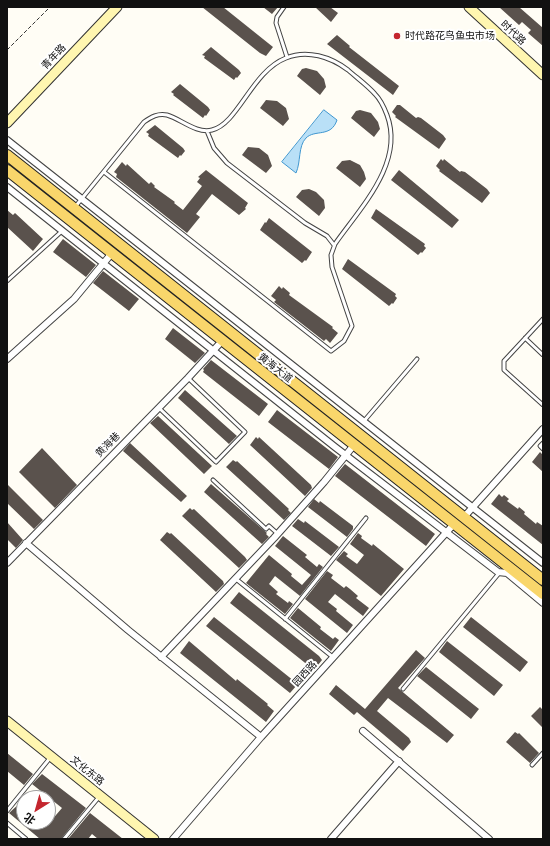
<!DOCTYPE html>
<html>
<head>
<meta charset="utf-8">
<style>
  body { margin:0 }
  #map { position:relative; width:550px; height:846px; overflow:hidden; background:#fffdf5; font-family:"PT Serif","Noto Sans SC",serif }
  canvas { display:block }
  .frame { position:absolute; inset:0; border:8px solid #111; pointer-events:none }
  .north { position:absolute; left:16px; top:790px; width:40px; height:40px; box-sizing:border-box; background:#fff; border:1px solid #a0a0a0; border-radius:50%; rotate:217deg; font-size:11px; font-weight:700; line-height:16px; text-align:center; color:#111 }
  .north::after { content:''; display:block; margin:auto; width:14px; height:18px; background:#c4262e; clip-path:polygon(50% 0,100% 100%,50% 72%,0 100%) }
</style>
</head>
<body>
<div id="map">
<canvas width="550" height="846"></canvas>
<div class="frame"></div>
<div class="north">北</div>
</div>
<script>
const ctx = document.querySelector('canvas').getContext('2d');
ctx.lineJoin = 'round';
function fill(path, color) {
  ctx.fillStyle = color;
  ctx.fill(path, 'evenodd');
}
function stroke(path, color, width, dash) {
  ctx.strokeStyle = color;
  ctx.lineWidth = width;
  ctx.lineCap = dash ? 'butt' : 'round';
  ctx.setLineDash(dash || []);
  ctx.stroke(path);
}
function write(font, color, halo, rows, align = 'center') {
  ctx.font = font + ' "PT Serif","Noto Sans SC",serif';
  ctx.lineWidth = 4;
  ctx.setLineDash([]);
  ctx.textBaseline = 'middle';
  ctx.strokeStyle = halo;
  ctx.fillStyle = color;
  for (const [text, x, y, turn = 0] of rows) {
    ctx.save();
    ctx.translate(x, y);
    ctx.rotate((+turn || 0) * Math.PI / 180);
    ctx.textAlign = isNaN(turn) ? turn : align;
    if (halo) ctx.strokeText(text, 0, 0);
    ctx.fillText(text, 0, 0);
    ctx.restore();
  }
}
const water = new Path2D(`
  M324,110L337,120C331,138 315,129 306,138C298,146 301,162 296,173L282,162Z`);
fill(water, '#b9e0f7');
stroke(water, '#3f96cf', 1);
fill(new Path2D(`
  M202,7H223L273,47L266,56L260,53Z
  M263,7H278L272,14Z
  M315,7H330L338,13L331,22Z
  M499,7H519L543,28V46L528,33L531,30L522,22L519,25Z
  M337,35L350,46L349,47L399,86L393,95L327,44Z
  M211,47L239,70L241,73L237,78L236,77L234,80L204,58L205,56L202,55Z
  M306,68L317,71L324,79L326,87L320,95L297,76L302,69Z
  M180,84L208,107L210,110L206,116L205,115L203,118L173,95L174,94L171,92Z
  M266,100L277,101L286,108L289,119L283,126L260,108Z
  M397,105H400L416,118L418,117L421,118L443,135L446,139L439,149L395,117L396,116L392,112Z
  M360,110L371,113L378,122L380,129L374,137L351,118L356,111Z
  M155,125L183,148L185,151L181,156L180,155L178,158L148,136L149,134L146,132Z
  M248,147L259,148L268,155L272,166L266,173L242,155Z
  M441,159L443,161L444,159L460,172L461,171L465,172L487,189L490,193L482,203L439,171L440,170L436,166Z
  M350,160L360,165L364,172L366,179L360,187L336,168L342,161Z
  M122,162L126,166L127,164L149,184L151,182L155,186L154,187L175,202L174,203L183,210L202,186L197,182L200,178L198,177L206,170L248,203L245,208L246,209L239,215L212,194L196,214L200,217L187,233L116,177L117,174L114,172Z
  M399,170L459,220L452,228L391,180Z
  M309,189L316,192L324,200L325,208L319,216L296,197L302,190Z
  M376,209L425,244L424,246L426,248L422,253L421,252L418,255L371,218Z
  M7,210L13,215L15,213L43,239L33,251L7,227Z
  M269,218L312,252L306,261L305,260L302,263L260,230L265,222L266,223Z
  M63,239L96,265L86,277L53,252Z
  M348,259L396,294L395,296L397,298L393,304L392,303L389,306L342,269Z
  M103,271L139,299L129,311L93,283Z
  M279,286L282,289L283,287L290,293L289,295L333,327L332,328L338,333L330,343L326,339L324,341L274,302L276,300L271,296Z
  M173,328L205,353L195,363L165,339Z
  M211,360L268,404L259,416L203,372L204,370L203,369Z
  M185,390L237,436L229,444L178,398Z
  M277,410L338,457L329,469L268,422Z
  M158,416L212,466L204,474L150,423Z
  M256,437L258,439L259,437L311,485L312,488L305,496L250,445Z
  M130,443L187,496L181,502L123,451Z
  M42,448L77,485L55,508L19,472Z
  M540,452L543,455V472L532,462Z
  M233,460L236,462L237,461L289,509L288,510L291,513L284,520L226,467Z
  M345,464L435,534L426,546L335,476Z
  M7,484L43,520L34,529L7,503Z
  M211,484L267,533L266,534L269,537L262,544L204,492Z
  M499,494L502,497L504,495L509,499L507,501L518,509L519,507L525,512L524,514L536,524L537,522L543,526V545L491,504Z
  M314,499L319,503L320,501L353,526V529L347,537L308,507Z
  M190,508L192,510L194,509L245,557L247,560L239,568L182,516Z
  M298,519L304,523L305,521L339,547L331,556L292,526Z
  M7,522L23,540L16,548L7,539Z
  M167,532L170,534L171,533L223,581L224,584L216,592L160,540Z
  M358,533L362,536L361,538L372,546L373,544L404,569L381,596L336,560L344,551L348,554L346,556L357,564L364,555L350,544Z
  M283,536L307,555L305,557L317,567L319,564L323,567L300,596L275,576L269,584L278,592L276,594L288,603L289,601L293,604L285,614L246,583L269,555L292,574L291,576L302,585L311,575L275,546Z
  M327,571L333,575L331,578L344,588L346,586L350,589L358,596L356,598L369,608L363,616L335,594L328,602L337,609L336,611L353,625L347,633L305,599Z
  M239,592L319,656L322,660L314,670L230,603Z
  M298,608L321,627L320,629L333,639L335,637L339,640L331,651L290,618Z
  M214,617L294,681L297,685L290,693L206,626Z
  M471,617L528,662L520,672L463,627Z
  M189,641L236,681L237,679L268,704L267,705L274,711L266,722L180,653Z
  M447,641L503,685L494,696L439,652Z
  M416,650L425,658L398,688L454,735L447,743L388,698L377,711L409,738L411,742L403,751L357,712L354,715L329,694L336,685L365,709Z
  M426,667L479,709L471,719L417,676Z
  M540,707L543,710V728L531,716Z
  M515,732L518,734L519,733L539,753L530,763L506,742Z
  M7,753L33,774L24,785L7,771Z
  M42,774L86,808L61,839H40L9,813L19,804L24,808V822H41L45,825L48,821L50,822L62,808L32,784Z
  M90,813L123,839H98L92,834L88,839H68Z`), '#5a524d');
const lane = new Path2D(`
  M284,7L277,17L276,23L287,57
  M207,131L214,148L227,163L305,223L327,236L334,245
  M75,207L144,122C151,117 158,113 167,115C181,119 196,134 212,130C238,124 252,71 286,58C307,49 331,57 348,70C357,78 367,85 375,94C381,100 384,107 387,115C405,163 360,208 335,244L331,255L332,267L352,326L344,341L331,351L104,172
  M7,281L62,231
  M543,319L504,361V370L543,405
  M525,338L543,355
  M159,408L216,462L245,432L188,378
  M364,421L417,359
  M543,443L540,446L543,449
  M213,480L266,529L269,526L278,534
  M236,579L334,658
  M285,619L366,518
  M403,689L500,572
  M532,765L543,753
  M7,811L50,758
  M7,823L26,839
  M64,839L99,797`);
const street = new Path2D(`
  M7,140L543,563
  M7,187L335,447L498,572L507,573L543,603
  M7,359L74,299L112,253
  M464,517L543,429
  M26,543L128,630L261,737
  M7,563L188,378L222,341
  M161,657L274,538L324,482L354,445
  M363,731L489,839
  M173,839L261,737L454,524
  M331,839L399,761`);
const secondary = new Path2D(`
  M469,7L543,75
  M7,123L117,7
  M7,721L154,839`);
const primary = new Path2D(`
  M7,155L543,580
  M7,170L543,594`);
stroke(lane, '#444', 5);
stroke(street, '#444', 8);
stroke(secondary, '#333', 11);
stroke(primary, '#222', 12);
stroke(new Path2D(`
  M7,50L50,7`), '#333', 1, [4, 2]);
stroke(lane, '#fff', 3);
stroke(street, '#fff', 6);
stroke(secondary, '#fff6b0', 9);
stroke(primary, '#f9d66b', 10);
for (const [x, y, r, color] of [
  [397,36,4,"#c4262e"]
]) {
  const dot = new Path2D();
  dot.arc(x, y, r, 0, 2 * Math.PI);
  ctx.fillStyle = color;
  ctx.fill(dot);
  stroke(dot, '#fff', 1.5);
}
write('10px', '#111', '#fff', [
  ["时代路",513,33,43],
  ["青年路",54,57,-47],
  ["黄海大道",275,368,38],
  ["黄海巷",108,445,-45],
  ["园西路",305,674,-48],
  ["文化东路",87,771,39]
]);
write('10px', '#111', '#fff', [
  ["时代路花鸟鱼虫市场",405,36]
], 'left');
</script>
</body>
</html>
